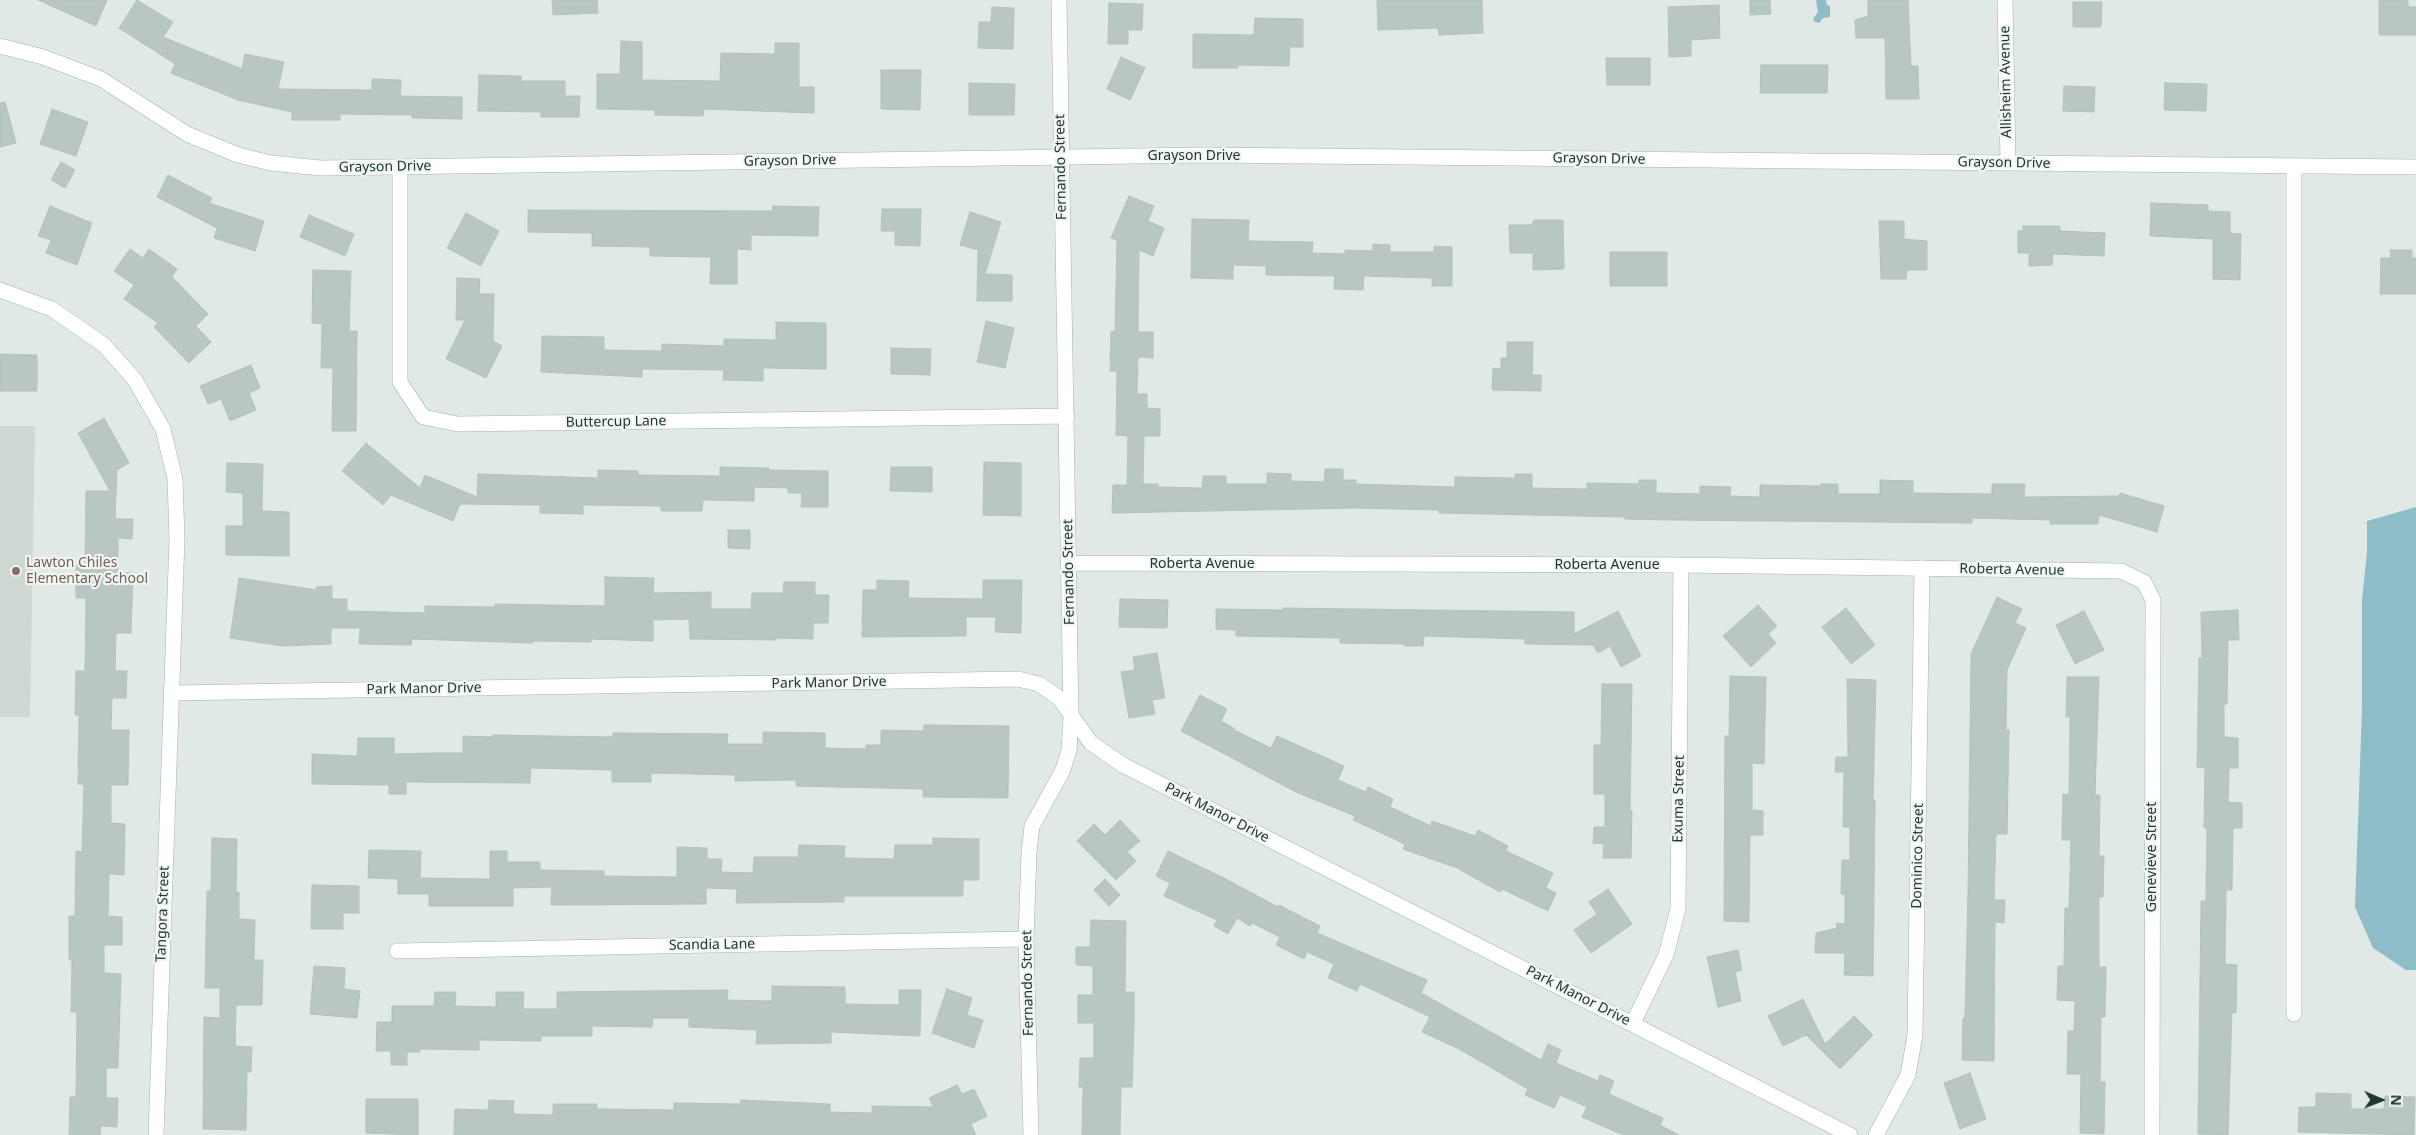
<!DOCTYPE html>
<style>
body{margin:0}
#map{position:relative;width:2416px;height:1135px;overflow:hidden;background:#e0e9e5;font-family:"Noto Sans",sans-serif}
canvas{display:block}
.north{position:absolute;left:2356px;top:1075px;width:50px;height:50px;-webkit-text-stroke:4px #f0f6f3;paint-order:stroke;rotate:91deg;font-size:14px;font-weight:700;line-height:20px;text-align:center;color:#233732}
.north::after{content:'';display:block;margin:auto;width:18px;height:22px;background:#233732;clip-path:polygon(50% 0,100% 100%,50% 72%,0 100%)}
</style>
<div id="map">
<canvas width="2416" height="1135"></canvas>
<div class="north">N</div>
</div>
<script>
const context = document.querySelector('canvas').getContext('2d');
context.lineJoin = 'round';
function fill(path, color) {
  context.fillStyle = color;
  context.fill(path, 'evenodd');
}
function poly(rows) {
  const path = new Path2D();
  for (const r of rows) {
    path.moveTo(r[0], r[1]);
    for (let i = 2; i < r.length; i += 2) path.lineTo(r[i], r[i + 1]);
  }
  return path;
}
function stroke(path, color, width, dash) {
  context.strokeStyle = color;
  context.lineWidth = width;
  context.lineCap = dash ? 'butt' : 'round';
  context.setLineDash(dash || []);
  context.stroke(path);
}
function label(font, color, halo, rows, align = 'center') {
  context.font = font + ' "Noto Sans",sans-serif';
  context.lineWidth = 4.5;
  context.setLineDash([]);
  context.textBaseline = 'middle';
  context.strokeStyle = halo;
  context.fillStyle = color;
  for (const [text, x, y, turn = 0] of rows) {
    context.save();
    context.translate(x, y);
    context.rotate((+turn || 0) * Math.PI / 180);
    context.textAlign = isNaN(turn) ? turn : align;
    if (halo) context.strokeText(text, 0, 0);
    context.fillText(text, 0, 0);
    context.restore();
  }
}
fill(poly([
 [0,426,35,426,30,717,0,717]
]), '#cfd9d4');
fill(poly([
 [1816,0,1826,0,1827,5,1830,6,1830,17,1823,18,1819,23,1815,22,1813,19,1818,12],
 [2416,507,2416,970,2406,970,2373,948,2355,907,2362,708,2362,600,2367,552,2367,521]
]), '#8fbdc7');
const building = poly([
 [38,0,107,0,96,26,38,0],
 [137,0,173,22,163,37,242,69,245,54,284,62,278,89,372,90,372,79,401,80,400,96,462,97,462,119,412,118,412,115,340,114,340,120,292,120,292,112,238,100,171,73,175,64,119,28,137,0],
 [552,0,597,0,598,13,553,15,552,0],
 [1377,0,1482,0,1483,33,1439,35,1438,28,1378,30,1377,0],
 [1750,0,1770,0,1771,14,1750,15,1750,0],
 [1868,0,1908,0,1911,66,1918,66,1919,99,1886,99,1885,38,1856,38,1855,20,1868,16,1868,0],
 [2379,0,2408,0,2408,7,2416,7,2416,35,2379,35,2379,0],
 [2073,2,2102,2,2101,27,2073,27,2073,2],
 [1109,3,1143,4,1142,30,1128,30,1128,44,1108,44,1109,3],
 [1719,5,1720,38,1691,40,1691,56,1669,57,1668,7,1719,5],
 [992,7,1014,8,1013,49,978,48,979,22,991,22,992,7],
 [1255,18,1303,19,1303,47,1290,47,1289,66,1238,65,1238,68,1193,68,1193,34,1254,35,1255,18],
 [621,41,642,42,642,80,720,81,721,53,775,54,775,43,799,43,799,87,814,87,814,113,704,109,703,116,655,115,655,110,597,109,597,74,620,74,621,41],
 [1121,57,1145,68,1130,100,1107,89,1121,57],
 [1606,58,1650,58,1650,85,1607,85,1606,58],
 [1761,65,1828,65,1827,93,1760,93,1761,65],
 [881,70,921,70,920,110,881,109,881,70],
 [479,75,521,76,521,81,565,81,565,96,580,96,579,117,541,117,541,112,478,111,479,75],
 [969,83,1015,84,1014,115,969,115,969,83],
 [2165,83,2207,84,2206,111,2164,110,2165,83],
 [2064,86,2095,87,2094,112,2063,111,2064,86],
 [5,102,16,143,0,147,0,103,5,102],
 [52,109,88,122,76,156,40,144,52,109],
 [61,162,75,170,65,188,51,180,61,162],
 [168,175,212,198,209,203,264,221,255,251,214,238,217,228,157,197,168,175],
 [1129,196,1154,206,1148,221,1164,228,1153,256,1139,250,1138,332,1153,332,1153,358,1138,357,1137,394,1147,394,1147,408,1160,409,1160,436,1144,436,1143,484,1158,484,1158,487,1202,488,1203,476,1226,476,1226,484,1267,484,1267,473,1291,474,1291,481,1324,482,1325,469,1343,469,1343,480,1356,480,1356,484,1455,487,1455,477,1515,478,1515,474,1532,474,1532,488,1587,489,1587,483,1639,484,1639,480,1656,480,1656,493,1700,494,1700,486,1731,487,1730,496,1760,497,1760,485,1820,486,1821,484,1838,484,1838,494,1880,494,1880,480,1913,481,1913,493,1992,494,1992,484,2025,484,2024,497,2119,496,2120,493,2164,506,2157,532,2099,515,2098,524,2050,524,2050,520,1972,518,1972,523,1671,520,1625,519,1625,517,1439,513,1439,510,1355,508,1112,513,1113,485,1127,485,1128,436,1116,435,1117,371,1110,371,1111,331,1115,332,1117,240,1111,238,1129,196],
 [2151,203,2208,205,2208,211,2230,212,2230,233,2241,234,2240,280,2213,279,2213,239,2150,236,2151,203],
 [50,206,92,223,77,265,46,253,51,240,38,236,50,206],
 [773,206,819,207,818,236,751,235,751,250,737,249,737,284,710,284,711,257,650,256,650,247,592,246,592,233,528,232,528,210,772,211,773,206],
 [882,209,921,209,920,246,895,245,895,231,881,231,882,209],
 [970,212,1001,222,985,274,1012,275,1012,301,977,301,978,250,960,245,970,212],
 [466,213,499,231,481,266,447,248,466,213],
 [309,215,354,234,345,256,300,237,309,215],
 [1192,219,1249,220,1248,241,1313,242,1312,253,1345,254,1345,250,1373,251,1373,244,1390,245,1390,252,1434,252,1434,246,1452,247,1452,286,1432,286,1432,278,1364,276,1363,290,1334,289,1335,276,1266,275,1266,266,1233,265,1233,279,1191,278,1192,219],
 [1534,220,1563,220,1564,269,1533,270,1533,253,1510,253,1509,225,1532,225,1534,220],
 [1879,221,1904,221,1904,239,1927,241,1927,270,1907,270,1906,279,1881,279,1879,221],
 [2023,226,2060,226,2060,231,2105,233,2104,256,2053,254,2052,265,2029,266,2029,253,2018,253,2018,231,2023,231,2023,226],
 [130,249,143,258,149,249,177,269,172,277,208,314,196,326,211,342,189,363,154,327,158,323,124,299,134,285,114,271,130,249],
 [2390,250,2412,250,2412,258,2416,258,2416,294,2380,294,2381,258,2391,258,2390,250],
 [1610,252,1667,252,1667,286,1610,286,1610,252],
 [313,270,351,271,349,331,357,331,356,431,332,431,333,368,321,368,322,324,312,323,313,270],
 [457,278,480,279,479,294,494,294,493,341,502,346,486,378,446,359,465,320,456,320,457,278],
 [986,321,1014,328,1005,368,977,362,986,321],
 [776,322,826,323,826,369,763,368,763,381,723,380,724,370,642,369,642,377,541,372,542,336,604,337,604,350,662,351,662,344,724,346,724,339,776,340,776,322],
 [1507,342,1533,342,1532,375,1541,375,1541,391,1492,390,1493,368,1501,369,1501,358,1507,358,1507,342],
 [891,348,931,349,930,375,891,374,891,348],
 [0,354,37,355,37,391,0,391,0,354],
 [251,365,260,388,249,393,256,410,230,421,221,399,208,404,200,386,251,365],
 [104,418,129,463,117,470,115,519,133,519,132,539,118,538,118,573,133,573,131,633,116,633,115,671,127,671,126,698,112,698,111,730,129,730,128,785,111,785,111,823,125,824,124,875,109,874,108,916,122,917,122,945,104,945,104,973,121,974,118,1068,106,1068,106,1098,118,1098,117,1127,101,1126,100,1135,69,1135,70,1097,76,1097,77,1012,71,1012,72,960,69,960,69,916,75,916,76,851,82,852,84,784,78,784,79,715,75,715,76,671,85,671,86,598,76,598,76,565,85,565,86,491,110,491,78,433,104,418],
 [366,443,420,488,425,475,477,497,478,474,598,478,598,470,638,471,638,475,720,476,720,467,769,468,769,470,828,471,828,507,801,507,802,493,788,493,788,488,754,487,754,501,703,500,702,511,661,511,661,506,583,505,583,514,540,513,540,505,460,504,453,521,391,495,383,505,342,471,366,443],
 [984,462,1021,463,1021,516,983,515,984,462],
 [227,463,263,464,262,511,289,512,289,556,226,555,226,526,243,526,243,493,226,492,227,463],
 [891,467,932,467,932,492,890,491,891,467],
 [728,530,750,530,750,549,728,548,728,530],
 [605,577,654,578,653,593,711,592,711,609,751,609,752,593,783,593,784,582,815,582,815,595,829,595,828,623,813,623,813,639,776,638,776,640,690,639,689,619,653,620,653,641,591,639,591,642,533,641,533,643,412,639,411,645,359,644,360,628,331,628,331,644,282,646,230,638,239,578,317,590,316,587,332,586,332,599,347,599,347,611,425,613,425,606,495,607,495,604,605,606,605,577],
 [877,580,909,581,908,598,983,599,983,580,1022,580,1021,633,995,632,996,617,966,617,966,636,862,637,863,590,877,590,877,580],
 [1997,597,2022,609,2015,623,2026,628,2007,670,2006,730,2009,730,2007,834,1996,834,1994,900,2005,900,2004,923,1995,922,1994,1061,1962,1060,1963,1018,1965,1018,1968,891,1971,654,1997,597],
 [1120,599,1168,600,1167,628,1119,627,1120,599],
 [1758,605,1777,626,1768,634,1776,643,1751,667,1723,636,1758,605],
 [1283,608,1574,612,1574,634,1618,611,1641,656,1621,667,1610,646,1598,653,1593,645,1525,644,1525,639,1424,636,1423,646,1405,646,1405,644,1340,643,1340,638,1236,636,1236,630,1216,629,1216,609,1283,610,1283,608],
 [1846,608,1875,645,1851,664,1822,627,1846,608],
 [2238,610,2239,640,2228,640,2227,704,2224,704,2224,737,2238,738,2238,768,2229,768,2228,802,2242,803,2242,828,2233,828,2232,890,2226,890,2225,964,2237,965,2236,1013,2232,1012,2228,1135,2198,1134,2201,901,2206,901,2207,828,2204,828,2205,768,2197,767,2199,658,2202,658,2201,612,2238,610],
 [2084,611,2104,650,2075,664,2056,625,2084,611],
 [1157,653,1165,698,1152,700,1155,714,1129,718,1121,672,1135,670,1133,657,1157,653],
 [1730,676,1766,677,1764,764,1752,763,1752,810,1763,811,1763,835,1750,835,1749,922,1724,921,1725,736,1729,736,1730,676],
 [2067,677,2099,677,2095,795,2100,795,2099,856,2104,856,2103,897,2099,897,2099,967,2106,967,2105,1017,2101,1017,2100,1082,2105,1082,2104,1134,2080,1133,2081,1074,2067,1074,2068,1031,2074,1031,2075,1001,2057,1000,2058,966,2064,966,2065,908,2069,908,2071,840,2062,840,2063,794,2069,795,2070,717,2066,717,2067,677],
 [1847,679,1876,680,1873,800,1875,800,1873,976,1844,975,1845,953,1815,953,1816,933,1837,928,1836,923,1845,924,1845,894,1841,894,1842,860,1850,860,1850,827,1843,827,1844,772,1835,772,1836,757,1848,757,1847,679],
 [1602,684,1632,684,1630,811,1632,811,1631,858,1603,858,1604,844,1593,843,1594,827,1605,827,1605,794,1594,794,1594,745,1601,745,1602,684],
 [1200,695,1227,709,1221,721,1235,729,1234,730,1271,748,1277,736,1344,766,1338,780,1366,792,1368,787,1393,799,1390,807,1431,826,1432,821,1475,836,1478,830,1508,846,1506,851,1553,873,1546,888,1556,893,1548,911,1502,889,1500,892,1457,868,1403,849,1405,844,1353,820,1355,816,1298,793,1181,731,1200,695],
 [924,725,1009,726,1008,798,923,797,923,789,796,786,796,780,735,781,735,775,651,773,651,782,612,782,612,770,531,768,530,783,406,782,406,794,389,794,389,785,312,784,312,754,357,756,358,738,394,738,394,754,433,753,463,753,463,736,492,737,493,735,613,737,613,733,728,734,727,744,763,744,763,732,825,733,825,748,866,749,866,745,881,745,881,730,924,731,924,725],
 [1120,820,1140,841,1127,852,1136,861,1116,880,1077,841,1094,824,1105,835,1120,820],
 [212,838,237,839,236,892,239,892,239,919,255,920,254,960,263,960,262,1005,236,1005,235,1046,252,1047,251,1072,247,1072,246,1130,203,1129,204,1017,220,1018,220,988,205,988,207,891,211,891,212,838],
 [933,838,979,839,979,880,963,880,963,896,844,896,844,902,736,903,737,889,706,888,706,904,551,905,552,887,513,888,513,906,429,906,429,894,398,894,398,879,368,878,369,850,421,851,420,878,490,879,490,851,507,851,507,862,540,862,540,870,604,871,604,876,677,877,677,847,707,848,707,859,722,859,721,872,753,873,754,857,798,857,799,845,845,846,844,858,894,859,895,845,933,845,933,838],
 [1168,851,1224,878,1278,907,1279,905,1320,926,1317,933,1427,980,1421,993,1541,1060,1548,1044,1561,1050,1556,1063,1598,1081,1600,1075,1614,1081,1609,1094,1663,1118,1660,1125,1679,1135,1623,1135,1582,1117,1587,1107,1560,1095,1554,1108,1525,1095,1528,1089,1459,1049,1422,1032,1430,1017,1360,984,1357,991,1328,978,1334,964,1307,952,1304,959,1276,945,1280,937,1252,923,1250,926,1237,918,1228,934,1214,926,1217,920,1164,896,1170,883,1156,876,1168,851],
 [1105,879,1120,895,1109,906,1094,890,1105,879],
 [312,885,359,886,359,913,343,913,343,929,311,929,312,885],
 [1608,889,1632,924,1591,953,1574,930,1597,914,1589,902,1608,889],
 [1091,920,1126,921,1125,992,1134,992,1134,1023,1132,1087,1121,1087,1120,1135,1082,1135,1083,1087,1079,1087,1080,1058,1094,1058,1094,1023,1078,1023,1078,995,1093,995,1093,966,1076,965,1076,947,1090,947,1091,920],
 [1738,950,1742,970,1735,972,1741,1001,1718,1007,1707,957,1738,950],
 [314,966,345,968,344,989,360,991,357,1018,310,1014,314,966],
 [772,986,845,987,845,1004,899,1005,899,990,921,990,920,1036,831,1032,831,1043,756,1044,757,1030,689,1027,689,1018,653,1018,652,1027,592,1026,592,1036,541,1036,541,1041,479,1040,479,1050,420,1049,420,1052,407,1052,407,1065,391,1065,391,1051,376,1051,377,1022,392,1022,392,1006,434,1006,435,992,456,992,455,1006,496,1007,496,992,524,992,523,1009,557,1009,557,992,728,990,727,1000,772,1001,772,986],
 [947,989,972,998,967,1015,983,1020,974,1048,932,1033,947,989],
 [1803,999,1825,1044,1854,1016,1873,1035,1840,1069,1806,1035,1783,1046,1768,1016,1803,999],
 [1970,1073,1986,1119,1960,1129,1944,1083,1970,1073],
 [957,1085,962,1094,974,1089,987,1116,971,1124,976,1135,454,1135,455,1109,488,1110,489,1100,514,1101,513,1114,553,1115,553,1104,597,1104,597,1109,674,1110,674,1103,740,1104,741,1100,830,1104,830,1112,872,1113,872,1106,934,1107,929,1098,957,1085],
 [2316,1093,2351,1094,2351,1109,2384,1109,2385,1096,2415,1097,2414,1135,2298,1132,2299,1107,2316,1107,2316,1093],
 [366,1099,418,1099,418,1135,366,1133,366,1099]
]);
fill(building, '#b9c6c1');
stroke(building, '#b4c2bc', 1);
const minor = poly([
 [2005,0,2008,163],
 [0,46,43,57,101,79,187,134,238,155,271,163,320,168,1204,155,2416,167],
 [2294,166,2294,1014],
 [400,167,400,382,423,417,458,424,1067,416],
 [0,290,52,309,104,345,135,380,163,429,175,479,177,539,156,1135],
 [1068,563,1681,565,2121,571,2144,582,2153,600,2152,1135],
 [171,693,1018,679,1039,684,1059,698,1091,743,1123,765,1850,1135],
 [397,951,1026,939],
 [1633,1023,1666,955,1678,909,1681,565],
 [1031,1135,1026,939,1029,852,1032,826,1062,772,1069,751,1071,717,1059,0],
 [1876,1135,1908,1075,1915,1035,1922,568]
]);
stroke(minor, '#a4b0ac', 16);
stroke(minor, '#fff', 15);
for (const [x, y, r, color] of [
 [16,571,5,"#8d6e63"]
]) {
  const dot = new Path2D();
  dot.arc(x, y, r, 0, 2 * Math.PI);
  context.fillStyle = color;
  context.fill(dot);
  stroke(dot, '#f0f6f3', 2);
}
label('14px', '#233732', '#f0f6f3', [
 ["Allisheim Avenue",2006,82,-91],
 ["Grayson Drive",1194,156],
 ["Grayson Drive",1599,159,1],
 ["Grayson Drive",790,161,-1],
 ["Grayson Drive",2004,163,1],
 ["Grayson Drive",385,167,-1],
 ["Fernando Street",1061,167,-91],
 ["Buttercup Lane",616,422,-1],
 ["Roberta Avenue",1202,564],
 ["Roberta Avenue",1607,565],
 ["Roberta Avenue",2012,570,1],
 ["Fernando Street",1069,572,-91],
 ["Park Manor Drive",829,683,-1],
 ["Park Manor Drive",424,689,-1],
 ["Exuma Street",1679,799,-89],
 ["Park Manor Drive",1217,813,27],
 ["Dominico Street",1918,856,-89],
 ["Genevieve Street",2152,857,-90],
 ["Tangora Street",163,914,-88],
 ["Scandia Lane",712,945,-1],
 ["Fernando Street",1028,983,-91],
 ["Park Manor Drive",1578,996,27]
]);
label('14px', '#785e54', '#f0f6f3', [
 ["Lawton Chiles",26,563],
 ["Elementary School",26,579]
], 'left');
</script>
